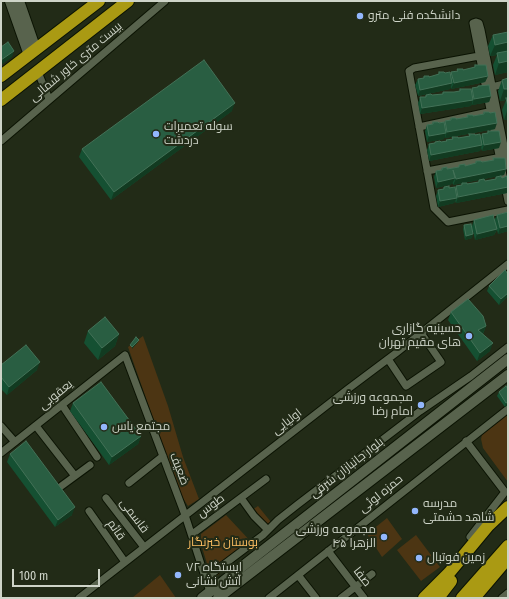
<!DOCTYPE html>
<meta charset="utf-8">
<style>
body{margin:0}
#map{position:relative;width:509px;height:599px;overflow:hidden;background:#222b17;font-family:"Fira Sans Condensed",sans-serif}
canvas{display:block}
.frame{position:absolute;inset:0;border:2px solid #ced4c8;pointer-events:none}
.scale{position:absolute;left:12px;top:569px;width:88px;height:18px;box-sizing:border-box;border:2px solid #ced4c8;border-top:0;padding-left:5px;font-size:12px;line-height:14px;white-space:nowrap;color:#ced4c8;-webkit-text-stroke:3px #222b17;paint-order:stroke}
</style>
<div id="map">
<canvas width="509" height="599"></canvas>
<div class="frame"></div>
<div class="scale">100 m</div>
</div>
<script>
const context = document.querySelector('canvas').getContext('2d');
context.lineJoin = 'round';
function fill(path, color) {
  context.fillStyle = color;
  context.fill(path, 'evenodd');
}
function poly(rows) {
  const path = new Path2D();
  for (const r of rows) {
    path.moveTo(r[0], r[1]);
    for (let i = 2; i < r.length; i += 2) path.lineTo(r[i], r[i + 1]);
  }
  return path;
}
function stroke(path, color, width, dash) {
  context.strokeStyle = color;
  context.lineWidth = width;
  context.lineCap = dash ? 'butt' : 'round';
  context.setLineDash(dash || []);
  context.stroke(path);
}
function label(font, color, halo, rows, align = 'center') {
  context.font = font + ' "Fira Sans Condensed",Cairo,sans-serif';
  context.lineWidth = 4;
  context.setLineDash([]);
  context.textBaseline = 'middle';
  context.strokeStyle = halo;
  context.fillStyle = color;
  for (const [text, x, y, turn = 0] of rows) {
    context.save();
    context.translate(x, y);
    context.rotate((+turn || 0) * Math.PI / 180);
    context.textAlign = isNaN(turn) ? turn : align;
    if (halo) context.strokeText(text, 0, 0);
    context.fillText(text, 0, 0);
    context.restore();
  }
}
fill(poly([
 [143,336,168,406,183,457,199,499,188,506,179,492,128,347],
 [508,410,508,482,483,448,481,439,483,431],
 [258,506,271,522,266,526,252,510],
 [226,515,254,545,212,580,201,544,201,534],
 [387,518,402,539,382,557,367,534],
 [416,535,440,567,421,581,397,550],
 [160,575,176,598,132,598]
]), '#4c3513');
const street = poly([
 [479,56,414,68,409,71,434,208,448,222,508,210],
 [38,72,49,99],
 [492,87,508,83],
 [419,127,493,111],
 [1,141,165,1],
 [508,166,481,30,479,23,476,22,473,23,508,201],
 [427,171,502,157],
 [388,359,406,386,441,362,421,333],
 [62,405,97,457],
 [1,426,15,442],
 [36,426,75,476],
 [466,441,505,492,470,537],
 [1,453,125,355,185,515,210,592],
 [129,483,163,456],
 [60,487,90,465],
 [106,498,144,547],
 [241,498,254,516,268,530],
 [89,511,125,562],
 [195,532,266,479],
 [328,551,364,598],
 [298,575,316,598],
 [206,578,263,535,278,520,297,505,420,411,471,376,508,347],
 [79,598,348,389,396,353,508,264],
 [269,598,508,409],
 [341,598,372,574],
 [502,598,508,593]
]);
const secondary = poly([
 [10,1,29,55],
 [19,1,36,50],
 [202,598,508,359],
 [218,598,508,375]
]);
const highway = poly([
 [1,76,99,1],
 [1,100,128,1],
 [424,598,449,573,488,526,508,507],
 [438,598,451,581],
 [462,598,508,546],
 [474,598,508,558]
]);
stroke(street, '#0b1303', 9);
stroke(secondary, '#0b1303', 12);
stroke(highway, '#0b1303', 14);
stroke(street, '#58634d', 7);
stroke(secondary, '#58634d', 10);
stroke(highway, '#aa9a13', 12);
fill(poly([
 [508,32,508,72,495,75,493,65,497,55,490,56,488,46,493,35],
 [475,65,488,76,485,82,451,89,451,86,450,89,418,96,415,85,418,79,423,79,424,76,429,77,438,75,439,72,451,75,451,72,457,71,457,69,463,70,474,68],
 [508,78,508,119,504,120,502,110,506,100,500,101,498,91,502,80],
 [478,86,491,96,489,102,472,105,472,103,471,106,420,114,418,103,420,97,425,97,426,95,432,95,442,94,443,92,459,92,460,89,471,91,472,88,477,88],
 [232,111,111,200,79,157,82,149],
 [484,112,495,129,445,138,444,136,444,139,427,142,425,131,427,125,432,124,433,122,444,123,445,121,450,120,451,118,456,119,467,117,467,115,473,116,483,114],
 [488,131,499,148,482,151,481,148,480,151,429,161,427,150,429,144,435,144,435,142,441,142,446,141,446,140,452,139,452,137,458,138,469,136,469,134,475,135,481,137,482,134,487,133],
 [493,158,506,169,504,175,453,185,453,183,452,184,436,188,434,177,436,171,441,170,442,168,447,169,459,167,459,165,465,166,475,164,476,161,482,162,493,160],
 [496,177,507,193,456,203,455,201,454,203,438,207,436,196,438,190,443,189,444,187,455,188,456,186,461,185,462,183,467,184,478,182,479,180,485,181,495,179],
 [508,212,508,231,498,234,497,230,494,235,475,240,473,231,472,238,465,240,463,229,464,225,472,226,474,220,494,221,497,215],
 [508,274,508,296,499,305,487,291,489,286],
 [451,312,486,326,483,334,490,351,477,361,448,320],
 [88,331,119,334,115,346,98,360,84,343],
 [1,365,37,370,7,395,1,389],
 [508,389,508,405,505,407,497,396,499,392],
 [73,403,141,436,138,444,109,465,70,411],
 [10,454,72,515,55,527,7,462]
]), '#155032');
fill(poly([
 [508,42,508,53,497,53,497,55,490,56,495,45],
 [14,51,12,57,1,65,1,60],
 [508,61,508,72,495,75,499,63],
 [488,76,485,82,451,89,454,83],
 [452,83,450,89,418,96,420,90],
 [504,89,508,89,508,99,506,98,506,100,500,101],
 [491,96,489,102,472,105,474,99],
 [473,100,471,106,420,114,422,108],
 [235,103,232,111,111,200,114,192],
 [508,108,508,119,504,120],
 [497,123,495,129,445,138,447,132],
 [446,133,444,139,427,142,429,136],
 [501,142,499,148,482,151,484,145],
 [482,145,480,151,429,161,431,155],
 [506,169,504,175,453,185,456,179],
 [455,178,452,184,436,188,438,182],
 [508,187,508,190,507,193,456,203,458,197],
 [457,198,454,203,438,207,440,201],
 [508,226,508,231,498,234,500,228],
 [497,229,494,235,475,240,477,234],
 [473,234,472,238,465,240,466,236],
 [508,293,508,296,499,305,501,299],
 [486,326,483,333,475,338,478,330],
 [119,334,115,346,98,360,102,348],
 [139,340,138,342,132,349,132,347],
 [493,343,490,351,477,361,480,353],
 [40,362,37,370,7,395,9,387],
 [508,402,508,405,505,407,506,403],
 [141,436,138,444,109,465,112,457],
 [75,507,72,515,55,527,58,520]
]), '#123b21');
const building = poly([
 [508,32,508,42,495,45,493,35,508,32],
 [8,42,14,51,1,60,1,47,8,42],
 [508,51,508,61,499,63,497,53,508,51],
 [204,60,235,103,114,192,82,149,204,60],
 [475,65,486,65,488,76,454,83,451,72,458,71,457,69,463,69,463,70,475,67,475,65],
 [439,72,444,72,445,73,450,72,452,83,420,90,418,79,424,78,424,76,429,76,429,77,439,74,439,72],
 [508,78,508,89,504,89,502,80,508,78],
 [489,85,491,96,474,99,472,88,478,87,478,86,489,85],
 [460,89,471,89,473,100,422,108,420,97,426,97,426,95,431,94,432,95,443,94,443,92,454,92,460,91,460,89],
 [506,98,508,98,508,107,506,98],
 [484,112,489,112,490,113,495,112,497,123,447,132,445,121,451,120,451,118,456,118,456,119,468,117,467,115,473,115,473,116,484,114,484,112],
 [433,122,438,122,439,123,444,122,446,133,429,136,427,125,433,124,433,122],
 [488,131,499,131,501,142,484,145,482,134,488,133,488,131],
 [469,134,475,134,475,135,480,134,482,145,431,155,429,144,435,143,435,142,440,141,441,142,447,141,446,140,453,139,452,137,458,137,458,138,470,136,469,134],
 [493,158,505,158,506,169,456,179,453,170,455,178,438,182,436,171,442,170,442,168,447,167,447,169,459,167,459,165,465,164,465,166,476,163,476,161,481,161,482,162,494,160,493,158],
 [501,176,502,178,507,176,508,187,458,197,456,186,462,185,462,183,467,183,467,184,479,182,479,180,484,179,485,181,496,179,496,177,501,176],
 [449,186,449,188,455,187,457,198,440,201,438,190,444,189,444,187,449,186],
 [508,212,508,226,500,228,497,215,508,212],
 [493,215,497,229,477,234,474,220,493,215],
 [471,224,473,234,466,236,464,225,471,224],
 [505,270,508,274,508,293,501,299,489,286,505,270],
 [468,299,483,316,486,326,478,330,493,343,480,353,451,312,468,299],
 [105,317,119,334,102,348,88,331,105,317],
 [136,337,139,340,132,347,130,345,136,337],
 [26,345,40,362,9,387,1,377,1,365,26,345],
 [101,382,141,436,112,457,73,403,101,382],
 [506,386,508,389,508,402,506,403,499,392,506,386],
 [26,441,75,507,58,520,10,454,26,441]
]);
fill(building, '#295e42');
stroke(building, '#437157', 1);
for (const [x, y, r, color] of [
 [360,16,4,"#93b7fd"],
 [156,134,4,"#93b7fd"],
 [469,336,4,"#93b7fd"],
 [421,405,4,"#93b7fd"],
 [104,427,4,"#93b7fd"],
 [415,511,4,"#93b7fd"],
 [384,537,4,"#93b7fd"],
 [419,558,4,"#93b7fd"],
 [178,575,4,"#93b7fd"]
]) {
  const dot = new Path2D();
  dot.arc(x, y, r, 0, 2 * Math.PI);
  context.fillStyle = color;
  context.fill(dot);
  stroke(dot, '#222b17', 1.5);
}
label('12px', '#ced4c8', '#222b17', [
 ["دانشکده فنی مترو",368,16],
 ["سوله تعمیرات",164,127],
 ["دردشت",164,141],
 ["حسینیه گازاری",461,329,"right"],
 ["های مقیم تهران",461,343,"right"],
 ["مجموعه ورزشی",413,398,"right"],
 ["امام رضا",413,412,"right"],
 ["مجتمع یاس",112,427],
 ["مدرسه",423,504],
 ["شاهد حشمتی",423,518],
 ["مجموعه ورزشی",376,530,"right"],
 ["الزهرا ۴۵",376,544,"right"],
 ["زمین فوتبال",427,558],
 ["ایستگاه ۷۲",186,568],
 ["آتش نشانی",186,582]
], 'left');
label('12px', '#ced4c8', '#222b17', [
 ["بیست متری خاور شمالی",76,62,-40],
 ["یعقوبی",56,395,-39],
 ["اولیایی",287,422,-38],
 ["بلوار جانبازان شرقی",347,468,-38],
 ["ضعیف",179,469,69],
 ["حمزه لوئی",381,494,-39],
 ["طوس",211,506,-36],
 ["قاسمی",134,516,53],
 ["قائم",116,530,55],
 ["صفا",362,577,52]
]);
label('12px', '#fcbe62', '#222b17', [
 ["بوستان خبرنگار",223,543]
]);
</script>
